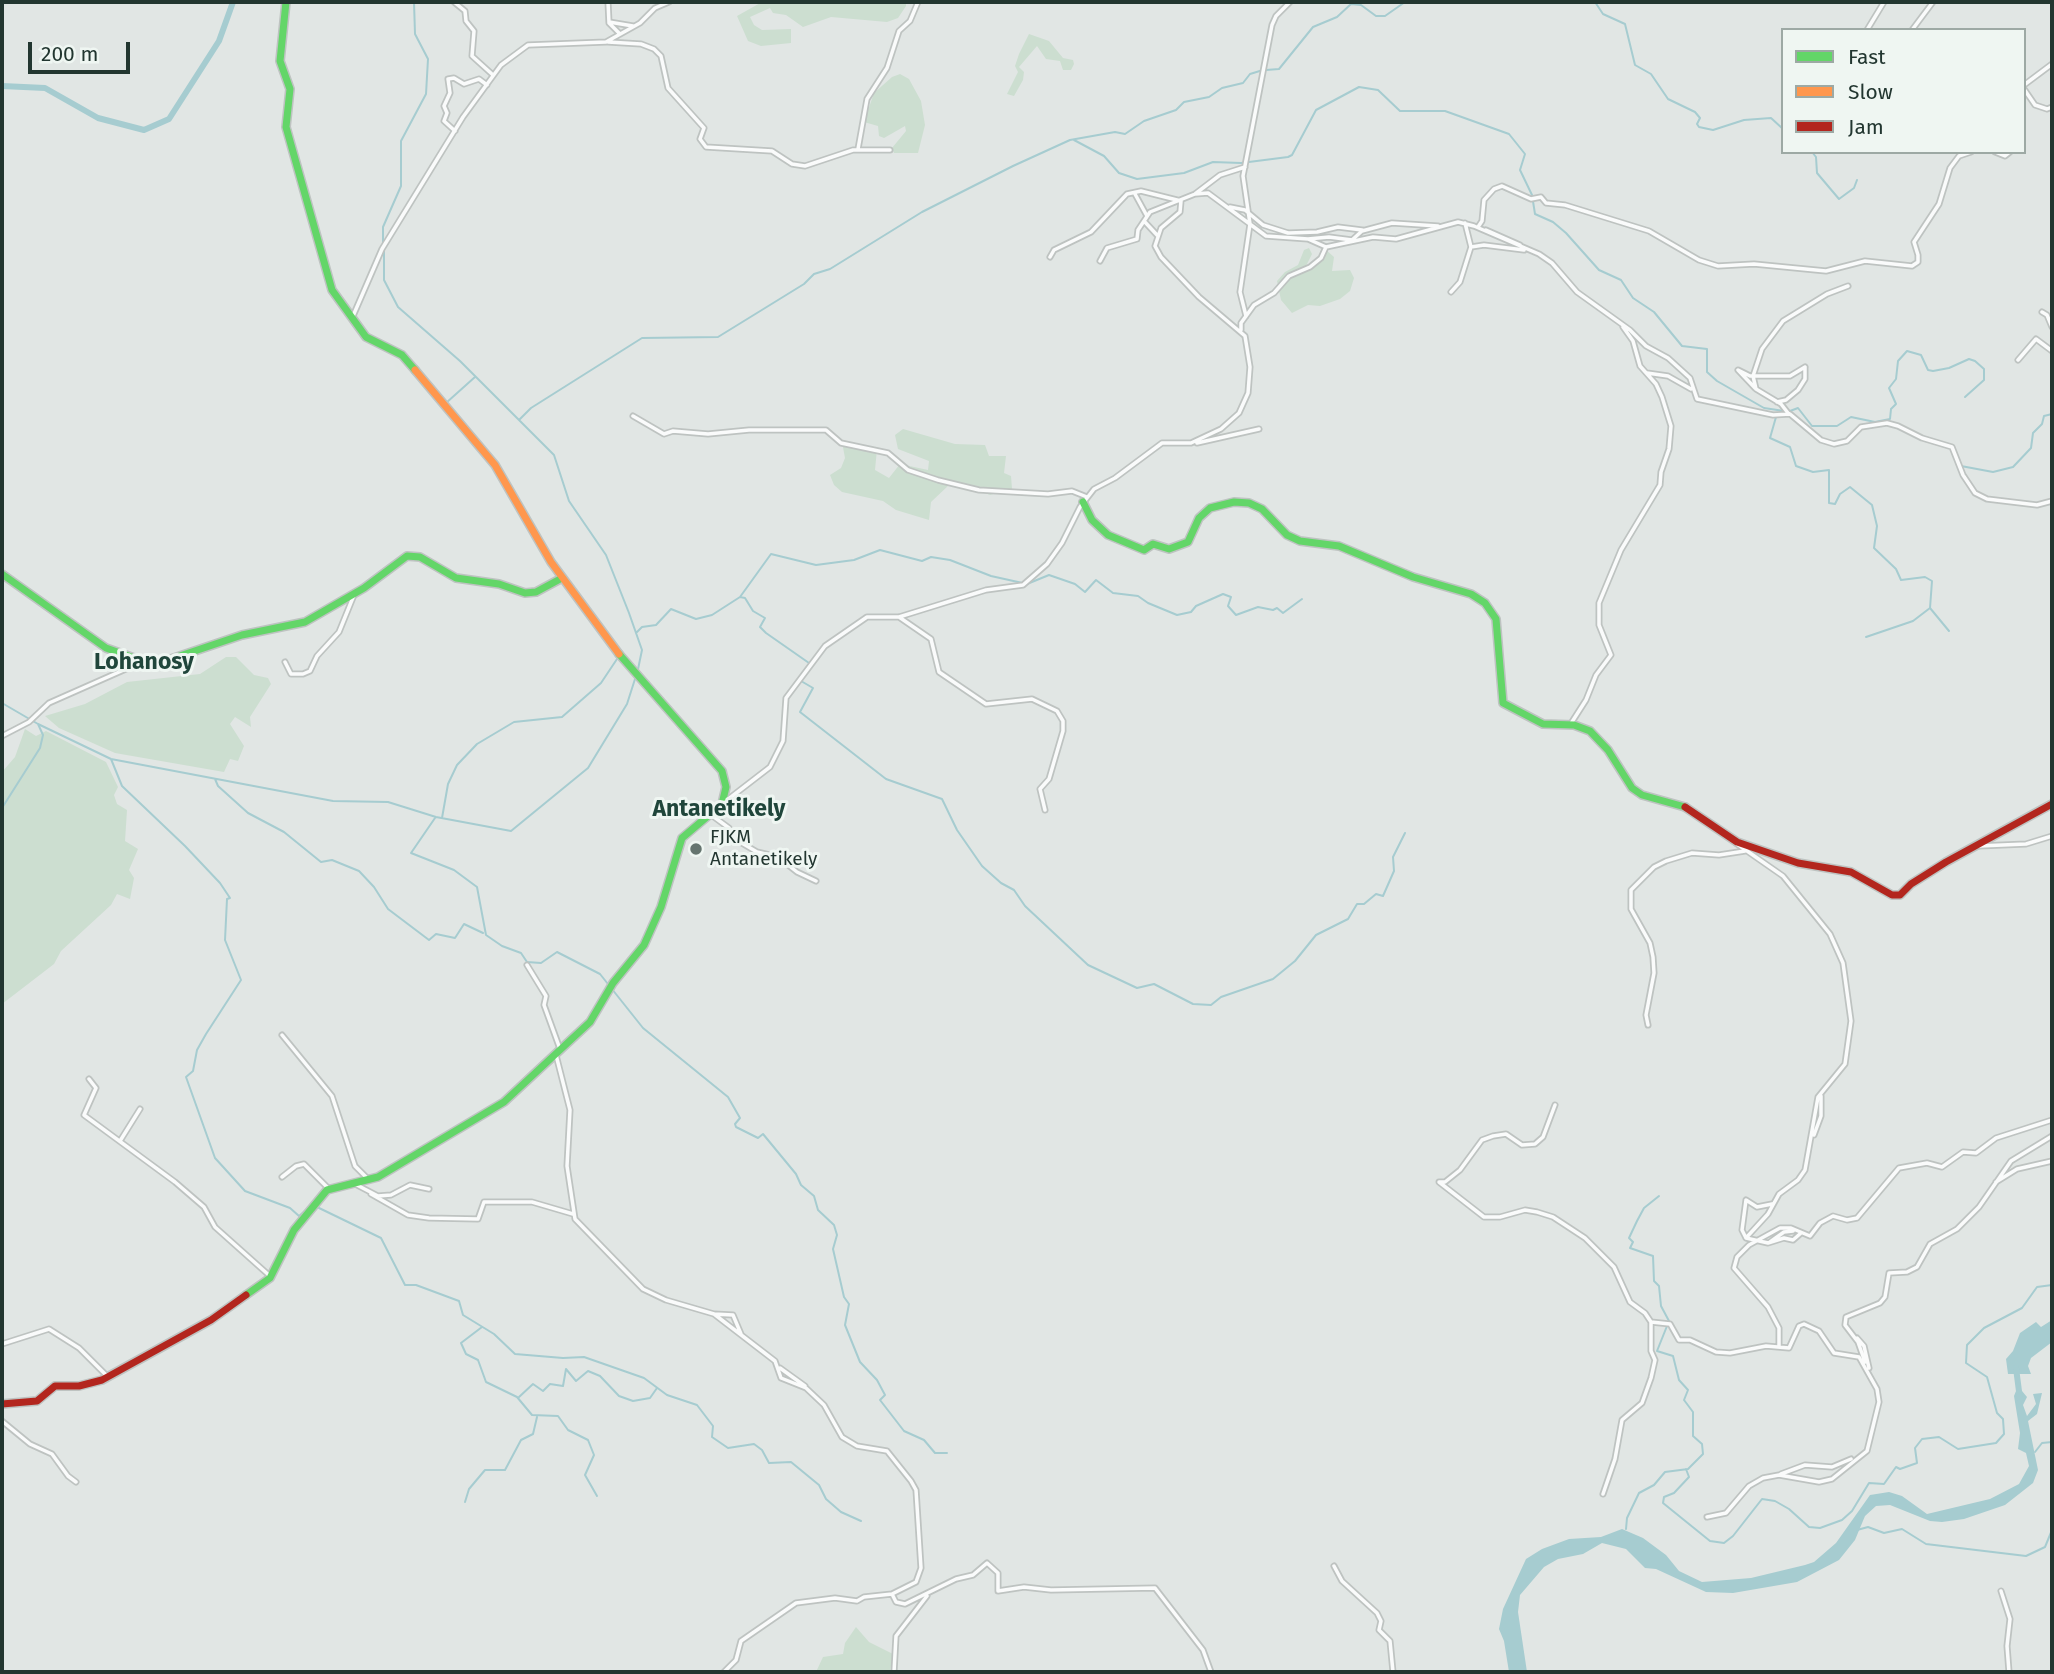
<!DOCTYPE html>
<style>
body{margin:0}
#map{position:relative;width:2054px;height:1674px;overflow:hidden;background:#e1e6e4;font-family:"Fira Sans",sans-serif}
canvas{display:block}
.frame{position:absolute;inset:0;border:4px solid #223630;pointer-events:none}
.legend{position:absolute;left:1781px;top:28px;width:245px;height:126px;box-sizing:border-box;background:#eff6f2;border:2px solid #9da9a4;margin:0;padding:9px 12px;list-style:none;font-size:21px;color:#223630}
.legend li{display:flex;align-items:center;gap:14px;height:35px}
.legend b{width:35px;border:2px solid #9da9a4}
.scale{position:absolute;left:28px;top:42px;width:102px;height:32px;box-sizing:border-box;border:4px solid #223630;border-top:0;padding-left:9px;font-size:21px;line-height:24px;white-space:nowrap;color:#223630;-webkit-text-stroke:5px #eff6f2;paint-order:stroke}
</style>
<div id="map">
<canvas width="2054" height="1674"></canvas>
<div class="frame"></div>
<ul class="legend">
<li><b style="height:9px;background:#63d668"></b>Fast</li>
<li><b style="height:9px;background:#ff974d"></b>Slow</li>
<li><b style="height:9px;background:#b3261e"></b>Jam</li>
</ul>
<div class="scale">200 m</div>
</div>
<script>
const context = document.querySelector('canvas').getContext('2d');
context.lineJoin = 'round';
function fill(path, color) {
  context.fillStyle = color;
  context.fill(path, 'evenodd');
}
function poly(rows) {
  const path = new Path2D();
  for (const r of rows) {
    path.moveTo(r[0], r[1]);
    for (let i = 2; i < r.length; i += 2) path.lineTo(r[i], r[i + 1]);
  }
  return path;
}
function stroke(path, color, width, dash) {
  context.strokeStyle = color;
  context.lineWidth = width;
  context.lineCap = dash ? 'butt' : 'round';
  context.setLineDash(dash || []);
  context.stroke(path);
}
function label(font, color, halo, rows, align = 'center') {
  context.font = font + ' "Fira Sans",sans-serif';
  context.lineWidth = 6;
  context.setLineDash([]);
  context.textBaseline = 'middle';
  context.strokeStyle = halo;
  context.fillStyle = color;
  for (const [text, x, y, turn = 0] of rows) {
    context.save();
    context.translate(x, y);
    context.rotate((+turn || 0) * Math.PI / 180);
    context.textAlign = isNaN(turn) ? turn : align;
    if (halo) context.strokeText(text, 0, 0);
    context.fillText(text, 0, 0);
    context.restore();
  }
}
fill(poly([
 [762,2,906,2,906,6,898,18,887,22,831,17,803,27,786,15,773,13,770,8,750,17,754,25,762,30,791,29,791,43,761,46,748,41,737,16],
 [1029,34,1049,41,1063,58,1073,60,1074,64,1071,70,1063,70,1060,61,1046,59,1037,46,1019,67,1024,72,1023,80,1014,96,1007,94,1018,72,1015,66,1019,54],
 [900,74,909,79,921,101,925,125,918,153,894,153,892,148,906,131,905,126,884,138,879,136,878,126,864,122,874,93,892,77],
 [1309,248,1312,254,1306,266,1318,259,1325,249,1334,257,1332,271,1350,270,1354,278,1350,291,1340,299,1320,306,1308,305,1292,313,1281,300,1277,281,1285,272,1298,265,1304,250],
 [903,429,955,444,985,445,989,456,1006,456,1004,473,1011,476,1012,489,990,495,963,485,949,485,931,502,929,520,896,510,883,501,842,492,834,485,830,475,841,468,845,458,842,442,877,449,875,470,889,478,900,464,928,470,929,461,898,449,895,435],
 [226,657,236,657,254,675,268,678,271,684,250,717,251,727,235,717,230,724,244,746,238,761,230,759,224,772,115,753,59,728,45,716,85,704,127,682,200,674],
 [25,729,36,736,46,731,106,762,118,787,114,795,117,804,127,810,125,841,138,849,129,870,134,878,130,899,117,894,111,905,61,951,54,964,2,1004,2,772,15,757],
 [856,1627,869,1642,893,1654,890,1672,816,1672,823,1657,843,1654,845,1643]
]), '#ccded0');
fill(poly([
 [2052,1320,2052,1342,2031,1358,2028,1366,2031,1374,2008,1374,2006,1359,2013,1351,2020,1333,2036,1322,2041,1327],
 [2016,1391,2022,1391,2027,1397,2023,1405,2027,1416,2036,1404,2033,1394,2042,1393,2037,1414,2028,1421,2038,1470,2033,1483,2005,1505,1964,1519,1942,1522,1930,1521,1890,1505,1876,1506,1865,1516,1855,1540,1839,1560,1797,1582,1733,1593,1706,1592,1656,1569,1645,1568,1626,1549,1602,1543,1583,1554,1558,1559,1544,1567,1520,1595,1518,1612,1527,1672,1509,1672,1504,1641,1499,1629,1503,1609,1526,1559,1542,1549,1569,1539,1601,1537,1622,1529,1643,1538,1666,1555,1679,1571,1702,1582,1751,1578,1805,1565,1814,1562,1836,1543,1870,1495,1889,1492,1902,1496,1927,1514,1990,1499,2019,1484,2029,1466,2026,1453,2018,1449,2020,1433,2014,1396]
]), '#a6ccd0');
stroke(poly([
 [1595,2,1603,14,1625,24,1635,65,1651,74,1668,99,1695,112,1700,118,1697,124,1699,127,1713,130,1744,120,1771,118,1783,129],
 [1266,70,1279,69,1313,27,1337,17,1351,4,1361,5,1376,16,1385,16,1405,2],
 [1074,140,1104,156,1119,173,1137,179,1184,173,1213,162,1241,163,1288,157,1292,155,1316,110,1359,87,1378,90,1400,111,1445,111,1509,134,1525,154,1520,170,1532,195,1535,214,1553,222,1566,233,1599,270,1621,280,1633,298,1654,312,1682,346,1707,349,1707,372,1717,381,1764,408,1784,411],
 [1812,152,1816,157,1817,173,1839,199,1854,188,1857,180],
 [383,244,383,227,401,186,401,141,426,94,428,59,415,34,414,2],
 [384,250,384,280,398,307,460,361,554,455,569,501,606,555,629,613,642,650,637,674],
 [446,403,475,377],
 [1790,411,1798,408,1812,426,1837,426,1851,417,1875,422,1890,419,1891,409,1896,404,1889,388,1896,379,1898,361,1907,351,1921,355,1928,370,1933,371,1949,368,1969,359,1975,361,1984,369,1984,380,1965,397],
 [1776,417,1770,438,1790,447,1796,466,1813,472,1829,470,1829,503,1835,504,1840,494,1850,487,1872,505,1877,526,1874,548,1896,569,1901,580,1925,577,1932,581,1930,608,1949,631],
 [519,420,531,408,642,338,718,337,804,284,814,274,830,269,922,212,1013,166,1070,140,1115,132,1125,134,1144,121,1176,110,1184,102,1209,97,1222,88,1243,83,1250,74,1263,70],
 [1961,466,1993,472,2013,467,2031,448,2033,433,2042,424,2044,416,2052,414],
 [528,517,546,548],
 [740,597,771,554,816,565,854,560,880,550,922,561,931,557,950,560,991,576,1027,584,1049,575,1075,584,1085,592,1096,580,1113,593,1138,596,1148,603,1177,615,1191,612,1196,606,1223,594,1231,597,1228,606,1236,615,1258,607,1273,610,1277,608,1283,613,1302,599],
 [594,615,605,631],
 [637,632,642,627,656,625,671,609,696,619,712,615,740,597,745,598,753,611,765,618,760,627,766,633,809,663],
 [1866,637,1913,621,1930,608],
 [801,681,813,688,800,712,886,779,942,799,957,830,982,866,1001,883,1014,890,1025,906,1088,965,1137,988,1154,984,1193,1004,1211,1005,1221,997,1273,979,1295,961,1316,935,1348,919,1357,904,1364,904,1376,894,1383,896,1394,871,1393,857,1405,833],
 [2,703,38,724,43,735,40,748,2,808],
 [38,724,111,759,333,801,388,802,436,817,511,831,588,768,627,704,635,679],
 [111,759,122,786,185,846,220,883,230,898,227,899,225,940,241,980,206,1034,197,1050,193,1071,186,1077,215,1158,245,1191,290,1208,299,1216,313,1204],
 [215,779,218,786,248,813,284,832,321,862,332,860,359,871,374,887,388,909,429,940,436,934,455,938,464,924,483,933],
 [435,818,411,853,454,870,477,887,486,935,502,946,521,953,527,962,541,963,557,952,600,974,643,1028,728,1097,740,1118,735,1124,736,1127,758,1138,763,1134,796,1174,801,1185,814,1196,818,1210,834,1225,837,1235,833,1249,844,1297,849,1304,845,1325,860,1362,877,1380,885,1395,880,1400,904,1431,924,1440,935,1453,947,1453],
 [442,818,448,784,457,765,477,744,514,722,562,717,601,683,617,659],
 [317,1207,381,1238,405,1285,416,1285,459,1301,463,1315,494,1334,515,1354,563,1358,584,1357,644,1378,667,1395,697,1405,713,1426,712,1437,728,1448,754,1444,762,1450,769,1463,791,1462,819,1485,826,1499,841,1512,861,1521],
 [482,1327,461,1343,466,1354,478,1360,486,1382,517,1397,532,1415,558,1416,568,1430,588,1440,594,1455,585,1475,597,1496],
 [519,1397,533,1384,543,1391,550,1384,563,1386,566,1369,576,1381,588,1371,600,1376,619,1396,633,1401,650,1398,657,1388],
 [2035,1452,2042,1443,2052,1442],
 [1686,1469,1689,1477,1674,1493,1664,1497,1663,1503,1710,1541,1724,1543,1733,1536,1762,1499,1775,1501,1789,1509,1809,1527,1820,1528,1842,1520,1852,1511,1869,1483,1884,1484,1896,1467,1900,1469,1917,1463,1915,1448,1922,1439,1939,1437,1958,1449,1996,1443,2004,1434,2003,1419,1997,1413,1987,1377,1966,1363,1967,1345,1984,1328,2022,1308,2037,1287,2052,1285],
 [465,1502,469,1489,485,1470,505,1470,521,1440,533,1434,537,1417],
 [1626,1529,1627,1518,1639,1493,1654,1485,1665,1472,1688,1469,1703,1454,1702,1444,1693,1436,1693,1412,1684,1400,1688,1390,1679,1380,1673,1356,1657,1351,1669,1321,1661,1306,1659,1286,1654,1281,1653,1256,1630,1248,1633,1242,1629,1238,1637,1221,1644,1208,1659,1196],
 [1857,1530,1868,1527,1884,1533,1902,1529,1926,1544,2026,1556,2045,1547,2052,1530]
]), '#a6ccd0', 2);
stroke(poly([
 [2,86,45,88,98,118,144,130,169,119,219,41,233,2],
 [2016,1368,2020,1399]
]), '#a6ccd0', 6);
const street = poly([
 [454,2,465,11,466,21,474,31,472,56,493,75],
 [608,2,609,23,620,34],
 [609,22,633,26],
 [1867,30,1884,2],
 [1912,30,1933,2],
 [608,42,641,44,654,49,661,56,668,88,704,128,700,139,706,147,772,151,792,164,805,166,853,150,890,150],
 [2024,85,2052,64],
 [2024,89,2035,105,2047,109,2052,107],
 [455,131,444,121,447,113,444,106,450,93,448,79,454,78,464,84,479,79,487,85],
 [858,149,867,99,887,68,899,31,910,21,918,2],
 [1995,152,2005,156,2010,152],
 [1135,194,1147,216],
 [1195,194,1208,193,1266,236,1308,239,1326,247,1373,237,1396,239,1458,222,1474,226,1539,254,1552,263,1577,292,1630,330,1646,346,1668,358,1690,378,1697,399,1773,415,1790,414,1821,440,1834,444,1847,441,1861,427,1887,423,1898,426,1922,438,1952,447,1963,475,1975,493,1987,499,2037,505,2052,501],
 [1230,207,1245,210,1263,225,1288,233],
 [1144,221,1157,235],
 [1478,227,1482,221,1484,200,1494,189,1502,186,1531,199,1541,197,1546,203,1565,205,1649,231,1699,260,1718,266,1754,264,1826,271,1865,261,1912,266,1918,262,1918,255,1914,242,1939,204,1950,168,1959,156,1971,152],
 [1486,230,1520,245],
 [1289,233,1317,232,1338,227,1362,230],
 [1308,239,1329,237,1352,240],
 [1352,240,1362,231,1392,223,1438,226],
 [1471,247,1484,245,1524,250],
 [1050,257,1054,250,1091,232,1127,194,1141,191,1181,201],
 [1100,261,1107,248,1137,239,1138,230,1150,212,1195,194,1220,175,1245,167],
 [1451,292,1460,282,1471,247,1465,223],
 [2042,312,2047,315,2052,327],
 [353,316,382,249,463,117,501,65,528,45,606,42,640,23,655,8,669,2],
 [1246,316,1240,292,1250,224,1243,176,1272,25,1276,16,1290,2],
 [1241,330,1241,323,1254,305,1274,293,1289,276,1310,267,1321,258,1326,247],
 [2018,360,2036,339,2052,351],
 [1647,373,1668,376,1691,389],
 [1755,388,1738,370,1750,376,1790,376,1805,367],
 [1777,402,1786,400,1798,390,1805,379,1805,367],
 [1788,413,1781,404,1756,389,1753,376,1762,349,1783,321,1827,294,1848,286],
 [633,416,664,434,673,431,708,434,749,430,826,430,841,443,888,453,908,470,938,480,979,490,1048,494,1072,491,1087,497],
 [1197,443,1259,429],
 [899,617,931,639,939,672,986,704,1032,699,1057,711,1063,721,1063,731,1049,779,1040,789,1045,810],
 [285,662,291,674,303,674,310,671,317,656,339,632,354,595],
 [1570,725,1586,700,1596,675,1611,655,1599,625,1599,603,1621,550,1660,485,1661,472,1669,449,1671,426,1662,397,1656,384,1640,366,1633,341,1623,327],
 [2,736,29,722,49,703,144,661],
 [722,804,770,767,783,741,786,698,825,646,867,617,899,617,986,590,1023,585,1047,564,1062,543,1080,507,1094,489,1115,478,1162,443,1191,443,1221,429,1239,413,1248,393,1250,367,1245,336,1199,297,1161,257,1155,246,1161,228,1180,212,1181,201],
 [710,814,729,828,735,839,757,852,778,857,797,872,816,881],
 [1737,844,1783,876,1830,934,1843,963,1851,1021,1845,1064,1818,1097,1805,1170,1798,1180,1779,1194,1768,1214,1746,1238],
 [1979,846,2026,844,2052,836],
 [527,965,546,996,544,1005,560,1049],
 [1648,1025,1646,1015,1654,973,1653,957,1650,943,1631,909,1631,890,1654,867,1666,861,1692,853,1719,855,1745,851],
 [282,1035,332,1096,355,1166,367,1178],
 [556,1055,570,1110,567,1166,575,1219,643,1289,666,1300,714,1314,775,1361,781,1378,806,1388,824,1405,842,1437,857,1446,887,1451,911,1481,916,1490,921,1568,916,1582,892,1594,896,1602,905,1604,956,1579,973,1575,987,1563,998,1573,998,1591,1024,1587,1051,1590,1155,1588,1203,1650,1211,1672],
 [89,1079,96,1088,84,1115,175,1182,204,1207,215,1227,271,1277],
 [1555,1105,1543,1137,1535,1144,1522,1145,1506,1134,1493,1136,1482,1140,1460,1170,1445,1182,1439,1182,1484,1217,1500,1217,1525,1210,1537,1212,1553,1217,1585,1238,1614,1267,1630,1302,1645,1313,1651,1322,1651,1351,1655,1360,1651,1378,1642,1403,1622,1420,1615,1459,1603,1494],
 [1814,1135,1821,1116,1821,1096],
 [120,1141,140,1109],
 [282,1177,296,1166,304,1164,329,1189],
 [1996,1182,2017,1169,2052,1161],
 [355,1184,378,1196,391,1195,410,1185,429,1189],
 [371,1194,408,1215,429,1218,478,1219,484,1202,532,1202,573,1214],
 [1772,1204,1757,1207,1746,1200,1742,1230,1746,1238,1768,1243,1784,1238,1793,1240,1801,1233],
 [1770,1242,1784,1232,1793,1231],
 [714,1314,733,1315,741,1334],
 [1651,1322,1670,1324,1679,1340,1690,1340,1716,1352,1730,1353,1766,1346,1789,1348,1799,1326,1804,1324,1819,1331,1834,1353,1859,1357,1877,1389,1879,1402,1867,1451,1832,1479,1819,1482,1779,1475,1763,1478,1749,1486,1726,1513,1707,1517],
 [1857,1338,1864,1346,1869,1368],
 [2,1344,49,1329,79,1348,108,1377],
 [1779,1347,1779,1328,1768,1307,1734,1268,1737,1257,1749,1245,1780,1228,1791,1228,1810,1236,1820,1223,1833,1216,1847,1220,1857,1218,1899,1168,1927,1163,1942,1167,1963,1152,1976,1153,1996,1138,2052,1120],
 [1865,1362,1858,1342,1845,1325,1846,1317,1880,1303,1885,1297,1889,1273,1907,1272,1917,1267,1930,1244,1957,1229,1979,1207,2011,1161,2052,1136],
 [780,1368,805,1386],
 [2,1421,30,1444,52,1454,68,1476,76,1482],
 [1781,1474,1805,1465,1832,1467,1851,1459],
 [1334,1566,1342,1581,1377,1613,1381,1621,1379,1630,1390,1641,1393,1672],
 [2001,1591,2010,1619,2007,1646,2009,1672],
 [724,1672,736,1660,741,1641,796,1603,835,1598,857,1601,864,1597,892,1594],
 [894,1672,896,1636,927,1596]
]);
const fast = poly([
 [286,2,280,61,290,89,286,127,332,290,366,337,402,355,415,370],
 [1083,502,1092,520,1108,535,1144,550,1153,544,1169,549,1188,542,1199,518,1210,508,1234,502,1249,503,1262,509,1287,535,1300,541,1339,546,1413,577,1471,594,1485,603,1496,619,1503,703,1543,724,1574,725,1590,731,1608,750,1632,788,1642,795,1685,807],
 [2,574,106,648,148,663,168,660,242,635,305,622,364,588,407,556,420,557,456,578,499,584,525,593,536,592,562,578],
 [246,1295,270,1278,294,1230,327,1190,378,1177,504,1102,590,1022,613,983,644,945,661,907,682,838,722,804,726,787,722,771,619,654]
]);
const slow = poly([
 [415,370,495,465,551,562,619,654]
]);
const jam = poly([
 [1685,807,1737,842,1798,863,1851,872,1892,895,1900,895,1911,884,1946,862,2052,804],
 [2,1404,37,1401,55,1386,79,1386,102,1380,211,1320,246,1295]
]);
stroke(street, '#bec3c1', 7);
stroke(fast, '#bec3c1', 10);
stroke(slow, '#bec3c1', 10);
stroke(jam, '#bec3c1', 10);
stroke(street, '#fafbfb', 3.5);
stroke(fast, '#63d668', 7);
stroke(slow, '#ff974d', 7);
stroke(jam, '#b3261e', 7);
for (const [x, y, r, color] of [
 [696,849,7,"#65746f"]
]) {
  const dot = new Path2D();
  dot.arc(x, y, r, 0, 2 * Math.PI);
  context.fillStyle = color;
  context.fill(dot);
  stroke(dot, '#eff6f2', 2.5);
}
label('19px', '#223630', '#eff6f2', [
 ["FJKM",710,838],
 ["Antanetikely",710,860]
], 'left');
label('bold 23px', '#20463b', '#eff6f2', [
 ["Lohanosy",144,663],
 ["Antanetikely",719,810]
]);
</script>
